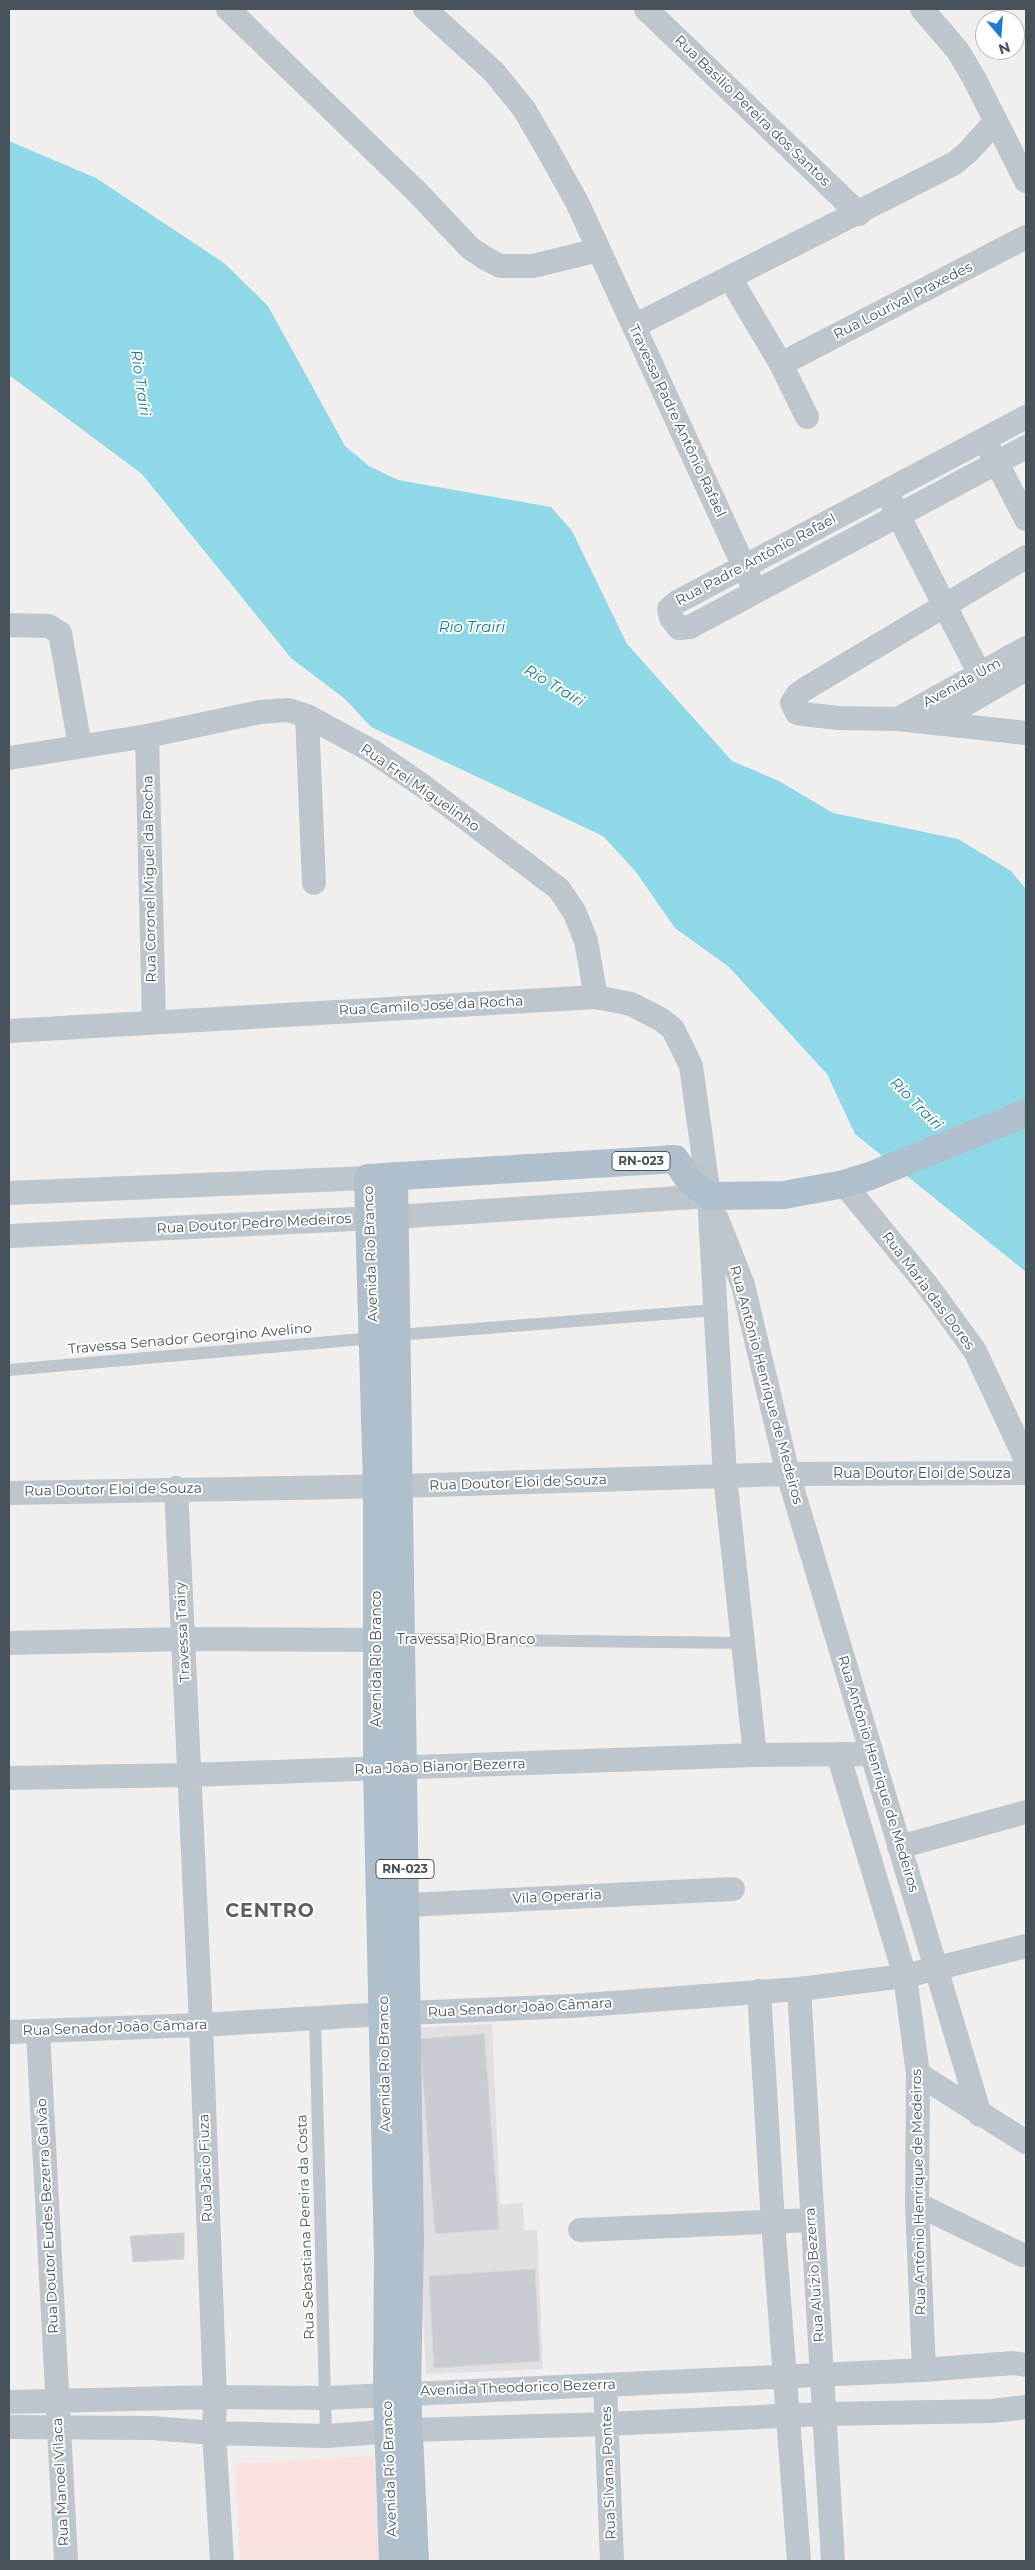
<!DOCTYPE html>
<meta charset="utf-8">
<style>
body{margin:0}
#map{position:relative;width:1035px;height:2570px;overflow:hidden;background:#f1eeee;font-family:Montserrat,sans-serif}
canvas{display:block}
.frame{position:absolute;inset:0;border:10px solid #47525b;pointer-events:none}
.north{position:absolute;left:975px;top:10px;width:50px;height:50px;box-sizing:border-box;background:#fff;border:1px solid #b5babd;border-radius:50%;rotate:162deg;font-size:14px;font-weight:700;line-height:20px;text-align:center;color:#47525b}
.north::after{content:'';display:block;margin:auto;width:18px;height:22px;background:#2278d6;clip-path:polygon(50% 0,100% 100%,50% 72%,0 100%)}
</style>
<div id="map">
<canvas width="1035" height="2570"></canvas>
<div class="frame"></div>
<div class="north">N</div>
</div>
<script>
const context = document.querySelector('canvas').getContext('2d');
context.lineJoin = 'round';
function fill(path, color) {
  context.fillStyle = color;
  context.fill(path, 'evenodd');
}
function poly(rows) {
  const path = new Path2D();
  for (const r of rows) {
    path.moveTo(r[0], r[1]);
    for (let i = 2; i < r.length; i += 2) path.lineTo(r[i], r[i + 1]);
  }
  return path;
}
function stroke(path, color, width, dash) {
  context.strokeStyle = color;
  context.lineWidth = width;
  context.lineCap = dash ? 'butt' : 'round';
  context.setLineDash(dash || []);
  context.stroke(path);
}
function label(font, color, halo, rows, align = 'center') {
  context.font = font + ' Montserrat,sans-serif';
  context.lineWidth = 4;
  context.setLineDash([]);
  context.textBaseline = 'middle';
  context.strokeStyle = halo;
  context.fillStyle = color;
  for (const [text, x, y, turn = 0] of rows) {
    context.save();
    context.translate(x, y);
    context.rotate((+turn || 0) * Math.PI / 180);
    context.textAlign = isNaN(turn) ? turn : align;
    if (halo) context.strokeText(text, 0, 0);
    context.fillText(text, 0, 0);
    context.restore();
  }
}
fill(poly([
 [492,2024,500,2204,523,2203,524,2230,537,2230,543,2369,426,2374,410,2028]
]), '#e2dfe0');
fill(poly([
 [374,2456,379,2561,240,2561,235,2464]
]), '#f9e1df');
fill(poly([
 [9,141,96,178,224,263,268,306,345,446,369,466,398,480,551,507,572,531,627,644,732,761,779,781,833,813,958,839,1011,871,1026,889,1026,1272,855,1134,827,1074,729,967,675,928,636,872,603,836,371,727,345,699,291,658,142,474,9,375]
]), '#8ed8e7');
const building = poly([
 [484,2034,499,2229,435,2234,420,2039,484,2034],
 [184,2233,184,2259,133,2262,130,2236,184,2233],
 [535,2269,540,2361,434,2368,429,2276,535,2269]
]);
fill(building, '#c8cbd1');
stroke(building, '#d2d5d9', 1);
stroke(poly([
 [398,1335,715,1310],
 [9,1370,374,1338],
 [402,1639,743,1643],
 [315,2018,326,2436]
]), '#bdc6cd', 12);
stroke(poly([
 [228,9,416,191,470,248,485,258,500,266,533,266,598,250],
 [425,9,494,72,524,109,545,145,577,202,751,582],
 [646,9,859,214],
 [922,9,958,51,974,78,1026,181],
 [730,278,781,364,807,417],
 [634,326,955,163,969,151,995,122],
 [781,364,1026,237],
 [1026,417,677,602,669,609,671,618,679,628,690,627,1026,447],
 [990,450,1026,519],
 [892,503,988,690],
 [1026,557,805,689,797,695,792,703,797,713,811,715,839,718,898,719,1026,733],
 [9,625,49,626,60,633,80,746],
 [307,716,314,883],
 [898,719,1026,648],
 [933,723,1026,669],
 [147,736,154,1022],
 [9,758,147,736,260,712,288,710,307,716,372,751,423,786,559,889,575,913,586,941,596,997],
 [9,1031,596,997,631,1004,662,1020,673,1029,691,1066,709,1196,725,1476,755,1755],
 [844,1184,927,1285,975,1351,1026,1460],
 [9,1193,368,1178],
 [717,1219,743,1285,788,1474,980,2115],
 [9,1236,394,1217,709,1196],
 [176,1488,201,2025,215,2397,214,2433,222,2561],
 [9,1493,400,1486,788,1474,1026,1473],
 [9,1643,183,1639,394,1640],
 [838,1754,905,1976,918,2074,917,2204,924,2370],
 [9,1778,189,1775,755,1755,872,1754],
 [899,1847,1026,1812],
 [388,1906,733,1889],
 [799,1989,833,2561],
 [759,1991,773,2222,799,2561],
 [38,2031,66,2561],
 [9,2032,201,2025,384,2014,572,2006,799,1989,905,1976,1026,1946],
 [918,2074,1026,2142],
 [917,2204,1022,2255],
 [580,2230,812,2220],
 [605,2385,612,2561],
 [9,2402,215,2397,325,2398,924,2370,1013,2363,1026,2365],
 [9,2427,151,2428,214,2433,326,2436,409,2430,608,2424,824,2414,992,2411,1026,2407]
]), '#bdc6cd', 24);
stroke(poly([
 [394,1176,410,2241,407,2393,415,2561],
 [393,2561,387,2395,388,2257,377,1770,377,1486,368,1178,675,1159,689,1180,709,1196,784,1195,844,1184,870,1176,1026,1113]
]), '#afbfcc', 28);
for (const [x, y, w] of [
 [641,1161,58],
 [405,1869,58]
]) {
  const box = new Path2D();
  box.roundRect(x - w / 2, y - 9.5, w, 19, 4);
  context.fillStyle = '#fff';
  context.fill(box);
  stroke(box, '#47525b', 1);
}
label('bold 12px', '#47525b', null, [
 ["RN-023",641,1161],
 ["RN-023",405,1869]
]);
label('14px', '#47525b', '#fff', [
 ["Rua Basilio Pereira dos Santos",752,111,44],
 ["Rua Lourival Praxedes",903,301,-27],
 ["Travessa Padre Antônio Rafael",677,421,65],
 ["Rua Padre Antônio Rafael",756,560,-28],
 ["Avenida Um",962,683,-29],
 ["Rua Frei Miguelinho",420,788,35],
 ["Rua Coronel Miguel da Rocha",150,879,-91],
 ["Rua Camilo José da Rocha",431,1006,-3],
 ["Rua Doutor Pedro Medeiros",254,1224,-3],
 ["Avenida Rio Branco",371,1254,-92],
 ["Rua Maria das Dores",928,1291,53],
 ["Travessa Senador Georgino Avelino",190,1339,-5],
 ["Rua Antônio Henrique de Medeiros",766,1385,75],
 ["Rua Doutor Eloi de Souza",922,1474],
 ["Rua Doutor Eloi de Souza",518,1483,-2],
 ["Rua Doutor Eloi de Souza",113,1490,-1],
 ["Travessa Trairy",183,1632,-93],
 ["Travessa Rio Branco",466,1640],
 ["Avenida Rio Branco",377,1659,-90],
 ["Rua João Bianor Bezerra",440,1767,-2],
 ["Rua Antônio Henrique de Medeiros",878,1774,73],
 ["Vila Operaria",557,1897,-3],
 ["Rua Senador João Câmara",520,2008,-3],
 ["Rua Senador João Câmara",115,2028,-2],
 ["Avenida Rio Branco",385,2064,-91],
 ["Rua Jacio Fiuza",206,2168,-92],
 ["Rua Antônio Henrique de Medeiros",919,2192,-91],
 ["Rua Doutor Eudes Bezerra Galvão",48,2216,-93],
 ["Rua Sebastiana Pereira da Costa",306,2227,-92],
 ["Rua Aluizio Bezerra",815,2275,-94],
 ["Avenida Theodorico Bezerra",518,2388,-2],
 ["Avenida Rio Branco",390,2469,-92],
 ["Rua Silvana Pontes",609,2473,-92],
 ["Rua Manoel Vilaca",61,2482,-93]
]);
label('italic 15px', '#147d93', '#fff', [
 ["Rio Traíri",140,383,82],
 ["Rio Trairi",472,628],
 ["Rio Traíri",554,686,31],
 ["Rio Traíri",916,1104,45]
]);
context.letterSpacing = '1px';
label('bold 19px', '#5b5f63', '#fff', [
 ["CENTRO",270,1911]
]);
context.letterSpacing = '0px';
</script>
